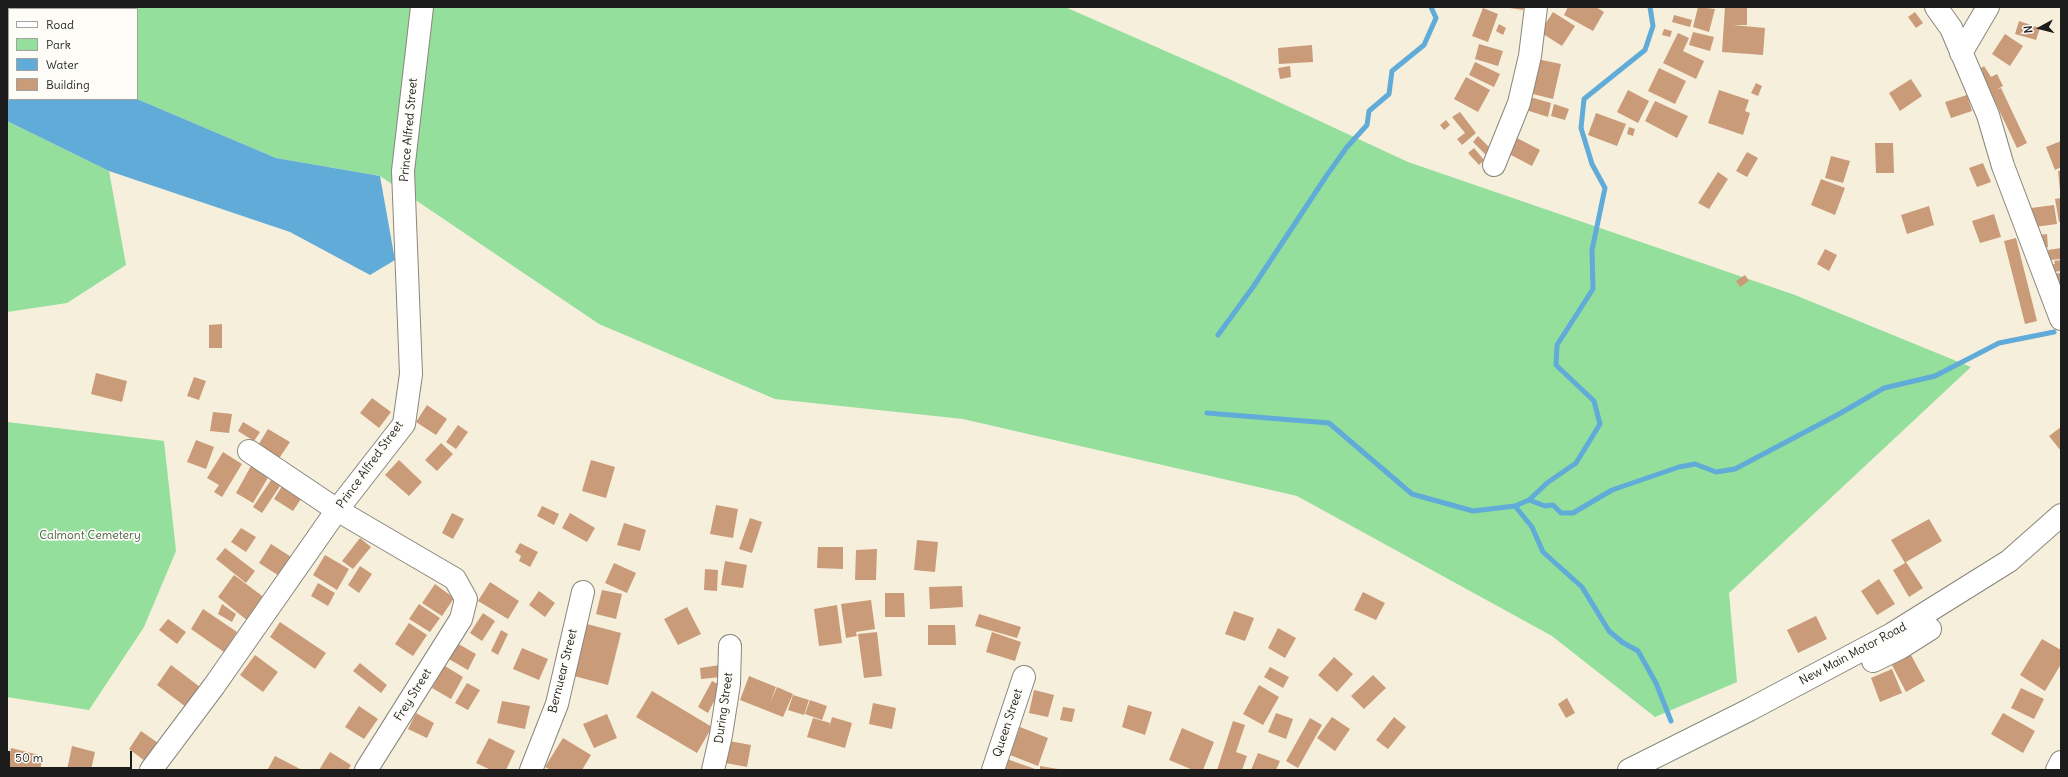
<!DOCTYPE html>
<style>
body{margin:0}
#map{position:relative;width:2068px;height:777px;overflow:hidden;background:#f6efdc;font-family:Delius,sans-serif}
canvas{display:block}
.frame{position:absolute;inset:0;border:8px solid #1c1c1c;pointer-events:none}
.legend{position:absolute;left:8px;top:8px;width:130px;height:92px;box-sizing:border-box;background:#fdfcf7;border:1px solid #a3a29f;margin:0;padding:5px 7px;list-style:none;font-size:12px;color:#1c1c1c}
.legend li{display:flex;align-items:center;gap:8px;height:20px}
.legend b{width:20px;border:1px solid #a3a29f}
.north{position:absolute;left:2020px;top:8px;width:40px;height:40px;-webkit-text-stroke:3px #fdfcf7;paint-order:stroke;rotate:263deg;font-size:11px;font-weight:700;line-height:16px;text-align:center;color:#1c1c1c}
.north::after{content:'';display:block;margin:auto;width:14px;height:18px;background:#1c1c1c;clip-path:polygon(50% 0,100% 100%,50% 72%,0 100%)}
.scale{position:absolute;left:8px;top:751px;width:124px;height:18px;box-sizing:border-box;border:2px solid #1c1c1c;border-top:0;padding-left:5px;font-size:12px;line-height:14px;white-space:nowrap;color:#1c1c1c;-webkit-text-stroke:3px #fdfcf7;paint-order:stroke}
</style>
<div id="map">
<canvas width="2068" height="777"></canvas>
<div class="frame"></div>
<ul class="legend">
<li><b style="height:5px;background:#fff"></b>Road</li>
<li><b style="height:11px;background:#93df9b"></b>Park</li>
<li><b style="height:11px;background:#61abd9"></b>Water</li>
<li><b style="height:11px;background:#ca9b79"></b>Building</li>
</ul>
<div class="north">N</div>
<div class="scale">50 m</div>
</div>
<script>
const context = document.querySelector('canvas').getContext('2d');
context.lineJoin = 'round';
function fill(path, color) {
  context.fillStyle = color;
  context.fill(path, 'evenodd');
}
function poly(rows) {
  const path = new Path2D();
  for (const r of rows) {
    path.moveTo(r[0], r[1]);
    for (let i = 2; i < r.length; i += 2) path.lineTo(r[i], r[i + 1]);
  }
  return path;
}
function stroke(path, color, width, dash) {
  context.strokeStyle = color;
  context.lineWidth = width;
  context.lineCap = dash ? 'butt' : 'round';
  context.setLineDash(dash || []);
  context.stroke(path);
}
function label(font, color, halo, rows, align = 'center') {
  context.font = font + ' Delius,sans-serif';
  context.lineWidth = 3.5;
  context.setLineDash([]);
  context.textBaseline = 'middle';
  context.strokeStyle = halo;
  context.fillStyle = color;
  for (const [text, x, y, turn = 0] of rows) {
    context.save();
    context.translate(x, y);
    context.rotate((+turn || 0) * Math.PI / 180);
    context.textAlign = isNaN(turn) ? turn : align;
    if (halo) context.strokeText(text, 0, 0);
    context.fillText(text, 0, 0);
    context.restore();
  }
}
fill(poly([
 [7,7,1065,7,1227,78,1408,162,1795,295,1971,367,1729,593,1737,682,1655,717,1552,636,1297,496,963,419,775,399,599,324,380,176,276,158,137,99,137,9,9,9,9,39,7,38],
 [7,121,109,171,126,265,67,303,7,312],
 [7,422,164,441,176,551,144,627,89,710,7,697]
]), '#93df9b');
fill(poly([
 [7,38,9,39,9,99,137,99,276,158,380,176,395,260,370,275,290,232,109,171,7,121]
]), '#61abd9');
stroke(poly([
 [1218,335,1253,287,1327,175,1347,147,1367,125,1369,111,1389,94,1392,71,1424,45,1436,18,1431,7],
 [1207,413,1329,423,1412,494,1473,511,1515,506,1532,527,1543,552,1582,587,1609,631,1622,642,1638,651,1656,683,1671,721],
 [1529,500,1547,483,1576,463,1600,424,1594,401,1556,365,1557,345,1593,289,1592,250,1605,188,1592,164,1581,128,1584,99,1645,50,1653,26,1650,7],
 [1515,506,1529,500,1545,506,1553,505,1561,513,1573,513,1612,490,1679,467,1695,464,1716,472,1735,469,1839,414,1884,388,1935,376,1999,343,2054,332]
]), '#61abd9', 5);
fill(poly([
 [1503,7,1524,7,1523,10],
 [1568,7,1596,7,1604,12,1593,31,1564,15],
 [1698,7,1715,9,1709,32,1693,27],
 [1725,7,1747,7,1747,25,1733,25,1765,28,1763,55,1722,52],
 [1483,8,1498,14,1488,42,1472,36],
 [1553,12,1575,26,1562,46,1540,32],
 [1915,12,1923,23,1916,28,1908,17],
 [1674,15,1692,20,1690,27,1672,22],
 [2019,21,2040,28,2036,40,2015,34],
 [1499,24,1506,28,1503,35,1496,31],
 [1664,29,1672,31,1670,37,1662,35],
 [1693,32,1714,37,1710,51,1689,45],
 [1678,33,1689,38,1683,51,1704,61,1696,79,1663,63],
 [2005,34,2023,46,2010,66,1992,54],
 [1479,44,1503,51,1498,66,1475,59],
 [1312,45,1313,62,1279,64,1278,48],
 [1537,59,1561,64,1553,99,1529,93],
 [1475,62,1500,74,1494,87,1469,75],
 [1290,66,1291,77,1280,79,1278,68],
 [1984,66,1991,77,1997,74,2003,86,1996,90,2001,88,2027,143,2017,148,1991,93,1977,71],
 [1659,68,1686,81,1675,104,1648,91],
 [1466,77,1490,90,1478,112,1454,99],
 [1911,79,1922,96,1900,111,1889,93],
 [1756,83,1762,86,1758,96,1751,93],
 [1628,90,1649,101,1638,123,1617,112],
 [1719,90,1749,100,1745,111,1750,113,1743,135,1708,123],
 [1967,95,1972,111,1951,118,1945,102],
 [1530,97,1551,103,1548,117,1526,110],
 [1655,101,1688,116,1677,138,1645,121],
 [1554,104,1569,109,1565,120,1551,116],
 [1460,112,1476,133,1462,145,1457,139,1465,133,1452,117],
 [1596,113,1626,124,1617,146,1588,135],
 [1446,120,1450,125,1444,130,1440,125],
 [1629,127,1635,129,1633,136,1627,134],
 [1478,136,1493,151,1488,157,1473,142],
 [1517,138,1540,150,1532,166,1509,154],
 [2061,141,2061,167,2055,170,2046,147],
 [1875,143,1893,143,1894,173,1876,173],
 [1474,148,1484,160,1479,165,1468,153],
 [1747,152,1758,158,1747,177,1736,171],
 [1831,156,1850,161,1843,183,1825,178],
 [1983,163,1991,182,1977,187,1969,168],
 [2058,171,2061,171,2061,190,2060,190],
 [1718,172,1728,179,1709,209,1698,203],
 [1821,179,1845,188,1835,215,1811,205],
 [2061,198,2061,222,2059,222,2055,199],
 [2054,205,2057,224,2034,227,2031,208],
 [1929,206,1934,225,1907,234,1901,215],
 [1994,214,2001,237,1980,243,1972,221],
 [2047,234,2048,247,2039,249,2038,235],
 [2016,238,2037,321,2025,324,2004,241],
 [2061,248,2061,259,2050,260,2048,250],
 [1825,249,1837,255,1829,271,1817,264],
 [2061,260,2061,271,2045,273,2044,266,2055,264,2054,261],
 [2061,273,2061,284,2054,285,2053,274],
 [1745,275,1749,281,1740,287,1736,281],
 [222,324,222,348,209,348,209,325],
 [96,373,127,381,122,402,91,394],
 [194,377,206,381,199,400,187,396],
 [372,398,391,412,379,428,360,413],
 [427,405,447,419,436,435,416,422],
 [213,412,232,414,229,433,210,431],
 [243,422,260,432,254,441,238,431],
 [458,425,468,432,456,449,446,442],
 [2061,427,2061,451,2049,436],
 [268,429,290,442,278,460,257,447],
 [196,440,214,447,206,469,187,462],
 [441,443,453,454,437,471,425,460],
 [223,452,242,464,222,497,214,492,219,485,207,478],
 [399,460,422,482,409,496,385,475],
 [591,460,615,467,606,498,582,491],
 [251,466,269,476,253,503,236,493],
 [273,477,282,483,262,513,253,507],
 [284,483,303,496,293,511,274,499],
 [716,505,738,509,733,538,710,534],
 [542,506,559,514,554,525,537,516],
 [452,513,464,519,453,539,442,533],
 [570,513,595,528,587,542,562,528],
 [750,518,762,522,752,553,739,549],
 [1929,519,1942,541,1906,562,1923,588,1909,597,1893,570,1905,563,1891,540],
 [624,523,646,530,640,551,617,545],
 [241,528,256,537,246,552,231,542],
 [360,538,371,547,353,569,342,561],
 [917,540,938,542,935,572,914,570],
 [520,543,538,552,530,567,519,561,521,556,515,552],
 [271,544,296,560,284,579,259,563],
 [818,547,843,547,843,569,817,568],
 [225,548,255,571,246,583,216,559],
 [877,549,876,580,855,580,856,550],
 [325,555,349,569,337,590,313,575],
 [725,561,747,565,743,588,721,585],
 [614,563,636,573,627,593,605,583],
 [360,566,372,574,359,593,348,585],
 [705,569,718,570,717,591,704,590],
 [234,575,265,598,248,621,218,597],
 [1879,579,1895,604,1877,615,1861,591],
 [490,582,519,601,508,619,478,601],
 [318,583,335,593,328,606,311,596],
 [435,584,454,598,442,616,422,603],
 [962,586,963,607,930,609,929,587],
 [602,590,622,594,616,619,596,614],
 [539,591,555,603,545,617,529,605],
 [1363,592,1385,603,1376,620,1354,610],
 [885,593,904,593,905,617,885,617],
 [871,600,875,629,856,632,857,636,846,638,841,604],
 [222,604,236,614,232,622,218,614],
 [419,604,440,618,430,632,409,619],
 [837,605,842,643,819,646,814,609],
 [687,607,701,634,678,645,664,619],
 [203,609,237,632,224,652,191,629],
 [1234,611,1254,618,1245,641,1225,634],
 [483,613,495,621,482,641,470,633],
 [979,614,1021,627,1017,638,975,626],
 [1816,616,1827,639,1798,653,1787,630],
 [168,619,186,632,177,644,159,630],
 [280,622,326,653,315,669,270,637],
 [409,623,427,635,413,656,395,644],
 [587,624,621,633,608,685,574,676],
 [928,625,955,625,956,645,928,645],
 [1278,628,1296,638,1285,658,1268,648],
 [501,630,508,634,498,655,491,651],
 [877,632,882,676,864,678,858,634],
 [992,632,1021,642,1015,661,986,652],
 [2042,639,2061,650,2061,664,2045,691,2020,675],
 [455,642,476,654,468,670,447,658],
 [522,648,548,659,539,680,513,669],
 [255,655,278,672,263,692,240,675],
 [1911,655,1925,681,1906,692,1892,665],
 [1334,657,1353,674,1337,692,1318,675],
 [360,663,387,685,381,693,353,671],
 [171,665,200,687,186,707,157,685],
 [720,665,721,677,701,679,700,668],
 [445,666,463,677,451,699,432,688],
 [1270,667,1289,677,1283,688,1264,677],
 [1892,669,1902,693,1880,702,1871,678],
 [1373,675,1386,688,1364,709,1351,696],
 [749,676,776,687,770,703,777,687,793,694,783,717,740,700],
 [712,681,722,686,708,713,698,707],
 [467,683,480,690,468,710,455,703],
 [1259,685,1279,697,1263,725,1243,714],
 [2021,688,2044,699,2034,719,2011,708],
 [1034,690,1054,695,1048,717,1029,713],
 [652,691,712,727,697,753,636,717],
 [793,695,809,700,804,715,788,710],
 [1567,698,1575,713,1566,718,1558,704],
 [810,700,827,706,822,720,805,714],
 [502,701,530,706,525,729,497,723],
 [873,703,896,708,892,729,869,724],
 [1128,705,1152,712,1145,735,1122,727],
 [359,706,378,719,364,739,345,727],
 [1063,707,1075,709,1072,722,1060,720],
 [416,713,434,723,427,738,408,729],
 [1276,713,1293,719,1286,739,1268,732],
 [2003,713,2035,731,2023,753,1991,734],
 [607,714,617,738,594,748,583,724],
 [832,717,852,723,845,748,807,737,813,718,830,723,829,728],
 [1332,717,1350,729,1335,751,1317,738],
 [1394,717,1406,727,1388,749,1376,740],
 [1310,718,1322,725,1298,768,1286,761],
 [1233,721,1245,725,1236,752,1247,756,1242,770,1217,770],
 [1020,727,1048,738,1038,766,1010,755],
 [1182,728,1214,742,1203,770,1193,770,1169,760],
 [141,731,158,743,145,761,129,749],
 [489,738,515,751,506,770,491,770,476,763],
 [563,738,591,755,582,770,551,770,545,767],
 [724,740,751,745,747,767,720,762],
 [72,746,95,752,91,770,67,770],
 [11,748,43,756,40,770,7,770],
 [330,752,351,765,348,770,319,770],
 [1258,753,1280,761,1276,770,1251,770],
 [275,756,302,770,270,770,268,769],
 [1007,759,1035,769,1035,770,1004,770],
 [1040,766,1058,769,1058,770,1040,770]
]), '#ca9b79');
const minor = poly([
 [1936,7,1951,28,1988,115,2003,166,2061,319],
 [1961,53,1988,7],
 [1494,165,1519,103,1530,56,1536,7],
 [249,451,337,510,455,579,466,599,461,619,366,770],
 [151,770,214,686,337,510,404,424,411,374,403,171,422,7],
 [531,770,557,704,583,592],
 [713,770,721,735,729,684,730,646],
 [993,770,1024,677],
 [2057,770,2061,762]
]);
const highway = poly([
 [1873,661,1900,648,1930,629],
 [1629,770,1749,710,1892,634,2009,561,2061,515]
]);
stroke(minor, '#89867c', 24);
stroke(highway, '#89867c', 24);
stroke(minor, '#fff', 22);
stroke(highway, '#fff', 22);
label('12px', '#1c1c1c', '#fdfcf7', [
 ["Prince Alfred Street",409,130,-85],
 ["Prince Alfred Street",370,465,-54],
 ["New Main Motor Road",1853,654,-28],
 ["Bernuear Street",563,671,-76],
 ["Frey Street",413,695,-58],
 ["During Street",724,708,-82],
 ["Queen Street",1008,723,-72]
]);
label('12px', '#466048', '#fdfcf7', [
 ["Calmont Cemetery",90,536]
]);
</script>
